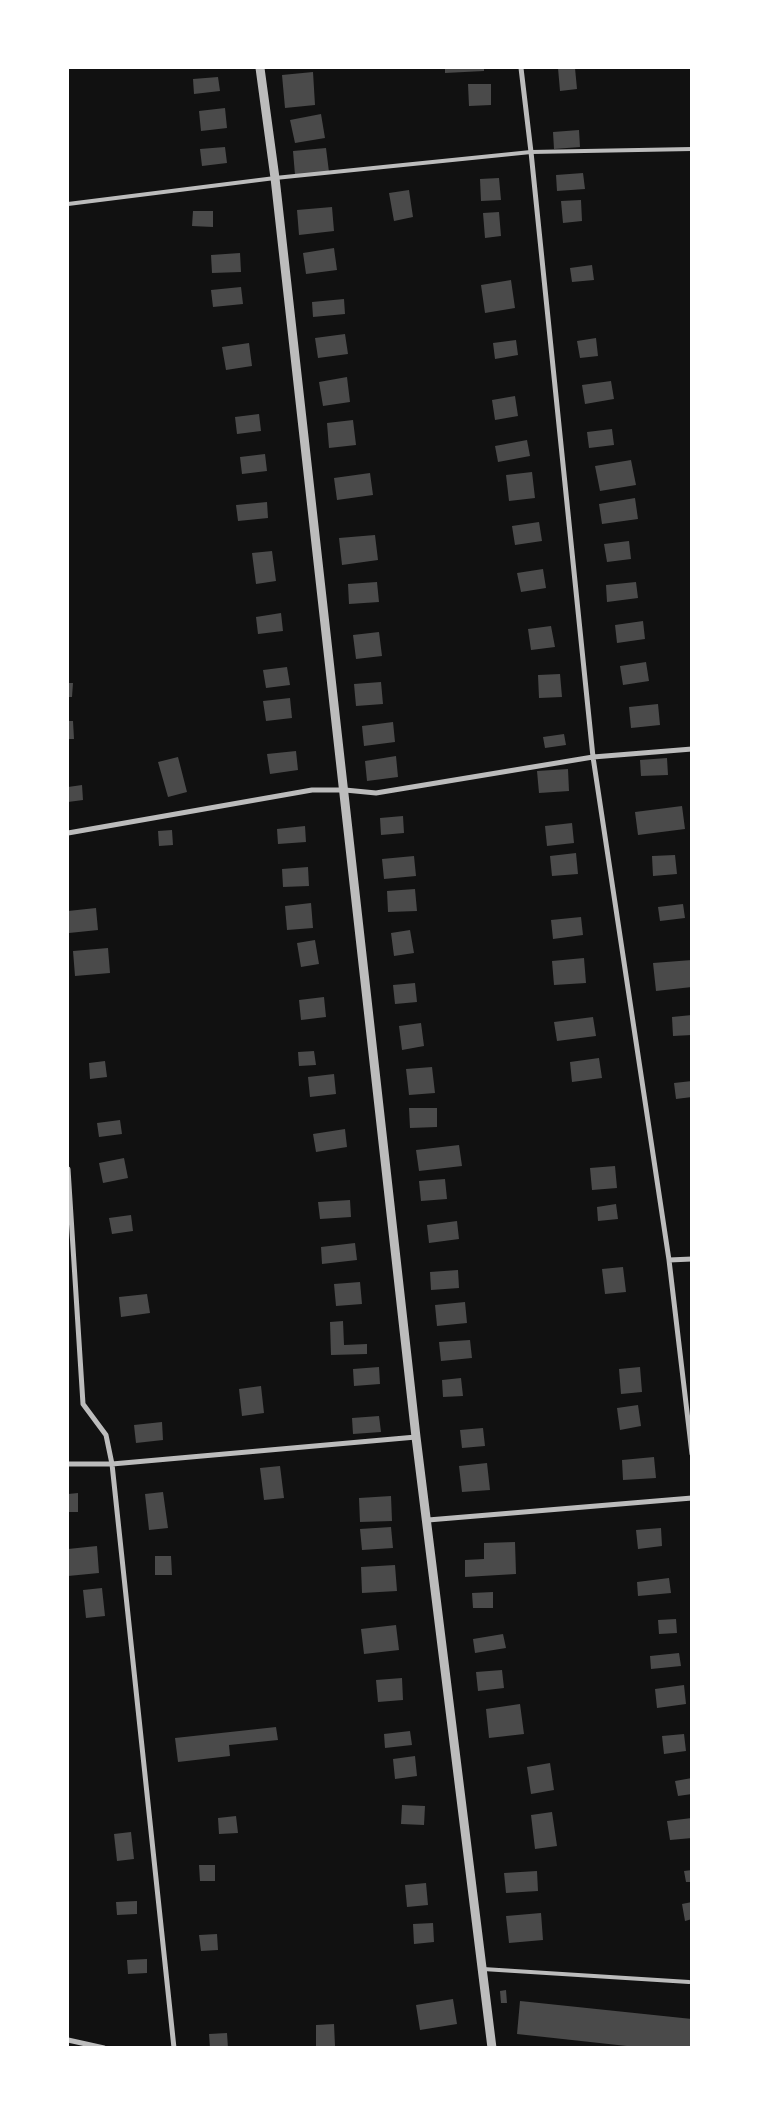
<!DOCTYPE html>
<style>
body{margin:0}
#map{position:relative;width:759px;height:2115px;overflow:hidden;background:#111;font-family:Ubuntu,sans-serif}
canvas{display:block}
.frame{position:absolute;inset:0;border:69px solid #fff;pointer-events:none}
</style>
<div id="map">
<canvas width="759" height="2115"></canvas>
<div class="frame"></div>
</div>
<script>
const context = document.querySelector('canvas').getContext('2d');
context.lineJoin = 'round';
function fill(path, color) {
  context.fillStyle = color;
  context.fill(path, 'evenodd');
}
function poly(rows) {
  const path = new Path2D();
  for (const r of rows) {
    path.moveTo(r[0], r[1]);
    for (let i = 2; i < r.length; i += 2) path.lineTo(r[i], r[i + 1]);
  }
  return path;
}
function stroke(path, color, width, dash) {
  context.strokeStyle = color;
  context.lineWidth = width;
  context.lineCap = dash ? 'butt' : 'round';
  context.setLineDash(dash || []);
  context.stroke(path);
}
fill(poly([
 [445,68,484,68,484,71,445,73],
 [558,68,575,68,577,89,560,91],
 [313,72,315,105,285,108,282,75],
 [218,77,220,91,194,94,193,79],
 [468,84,491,84,491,105,469,106],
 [225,108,227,128,201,131,199,111],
 [321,114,325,138,295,143,290,120],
 [579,130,580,147,554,149,553,132],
 [225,147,227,163,202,166,200,149],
 [326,148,329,172,295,175,293,151],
 [583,173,585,189,557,191,556,175],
 [499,178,501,200,481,201,480,179],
 [409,190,413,217,394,221,389,193],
 [581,200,582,221,563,223,561,201],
 [332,207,334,231,299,235,297,210],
 [193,211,213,211,213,227,192,226],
 [499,212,501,236,485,238,483,213],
 [334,248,337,270,306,274,303,253],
 [240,253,241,272,212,273,211,255],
 [592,265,594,280,572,282,570,268],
 [511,280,515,308,485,313,481,285],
 [241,287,243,304,213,307,211,290],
 [344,299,345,314,313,317,312,302],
 [345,334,348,354,318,358,315,338],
 [596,338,598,356,580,358,577,341],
 [516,340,518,355,495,359,493,343],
 [249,343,252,366,226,370,222,347],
 [347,377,350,402,323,406,319,382],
 [611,381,614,399,585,404,582,385],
 [515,396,518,416,495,420,492,400],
 [259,414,261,431,237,434,235,417],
 [353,420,356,445,329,448,327,423],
 [612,429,614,445,589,448,587,432],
 [527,440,530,456,498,462,495,446],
 [265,454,267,471,242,474,240,457],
 [631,460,636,485,600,491,595,466],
 [532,472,535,498,509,501,506,475],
 [370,473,373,495,337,500,334,478],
 [635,498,638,519,602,524,599,504],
 [267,502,268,518,238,521,236,505],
 [539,522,542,541,515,545,512,526],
 [375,535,378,560,342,565,339,538],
 [629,541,631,559,607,562,604,544],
 [272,551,276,581,256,584,252,553],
 [543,569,546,588,521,592,517,573],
 [377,582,379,602,349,604,348,584],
 [636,582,638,598,607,602,606,585],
 [281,613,283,631,258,634,256,617],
 [643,621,645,639,617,643,615,625],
 [551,626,555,647,531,650,528,629],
 [379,632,382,656,356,659,353,635],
 [646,662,649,681,623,685,620,666],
 [287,667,290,685,266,688,263,670],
 [560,674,562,697,539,698,538,675],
 [381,682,383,704,356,706,354,684],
 [68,683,73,683,72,697,68,697],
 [290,698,292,718,266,721,263,701],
 [658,704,660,725,631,728,629,707],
 [68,721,73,721,74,739,68,739],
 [393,722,395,742,364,746,362,726],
 [564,734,566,745,545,748,543,737],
 [296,751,298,770,270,774,267,754],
 [396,756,398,777,367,781,365,761],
 [178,757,187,792,168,797,158,762],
 [667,758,668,775,641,776,640,760],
 [568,769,569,791,539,793,537,771],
 [82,785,83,800,68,802,68,787],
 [682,806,685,829,638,835,635,812],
 [403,816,404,833,381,835,380,818],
 [572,823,574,843,547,846,545,826],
 [305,826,306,842,278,844,277,829],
 [172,830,173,845,159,846,158,831],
 [576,853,578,874,552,876,550,856],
 [675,855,677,874,653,876,652,856],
 [414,856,416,876,384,879,382,859],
 [308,867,309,886,283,887,282,869],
 [415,889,417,911,388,912,387,891],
 [311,903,313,928,287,930,285,906],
 [683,904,685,918,660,921,658,907],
 [96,908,98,930,69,933,68,911],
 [581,917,583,935,553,939,551,920],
 [410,930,414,953,394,956,391,933],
 [315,940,319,964,301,967,297,943],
 [108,948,110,973,75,976,73,951],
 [584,958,586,983,554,985,552,961],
 [692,960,692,987,656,991,653,963],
 [415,983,417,1002,395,1004,393,985],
 [324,997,326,1017,301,1020,299,1000],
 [692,1015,692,1035,673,1036,672,1017],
 [593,1017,596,1036,557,1041,554,1022],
 [421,1023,424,1046,402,1050,399,1026],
 [314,1051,316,1065,299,1066,298,1052],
 [599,1058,602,1078,572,1082,570,1062],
 [105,1061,107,1077,90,1079,89,1063],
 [432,1067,435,1093,409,1095,406,1069],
 [334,1074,336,1094,310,1097,308,1077],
 [692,1081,692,1097,676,1099,674,1083],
 [409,1108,437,1108,437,1127,410,1128],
 [120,1120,122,1134,99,1137,97,1123],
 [345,1129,347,1147,316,1152,313,1134],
 [459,1145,462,1166,419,1171,416,1150],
 [124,1158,128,1178,103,1183,99,1163],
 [615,1166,617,1188,592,1190,590,1168],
 [445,1179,447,1199,421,1201,419,1181],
 [350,1200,351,1217,320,1219,318,1202],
 [616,1204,618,1219,598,1221,597,1207],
 [131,1215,133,1231,112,1234,109,1218],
 [457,1221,459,1239,429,1243,427,1225],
 [355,1243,357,1260,322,1264,321,1247],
 [623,1267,626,1292,605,1294,602,1269],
 [458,1270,459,1288,431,1290,430,1272],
 [360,1282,362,1304,336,1306,334,1284],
 [147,1294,150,1313,121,1317,119,1297],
 [465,1302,467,1323,437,1326,435,1305],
 [343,1321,344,1345,367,1344,367,1354,331,1355,330,1322],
 [470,1340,472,1358,441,1361,439,1342],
 [379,1367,380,1384,354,1386,353,1369],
 [640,1367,642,1392,621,1394,619,1369],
 [461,1378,463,1396,443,1397,442,1380],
 [261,1386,264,1413,242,1416,239,1389],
 [638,1405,641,1426,620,1430,617,1408],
 [379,1416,381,1432,353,1434,352,1418],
 [162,1422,163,1440,136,1443,134,1425],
 [483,1428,485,1446,462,1448,460,1430],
 [654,1457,656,1478,623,1480,622,1460],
 [487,1463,490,1490,462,1492,459,1466],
 [280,1466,284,1498,264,1500,260,1468],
 [163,1492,168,1528,149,1530,145,1494],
 [78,1493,78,1512,68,1512,68,1494],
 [391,1496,392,1521,360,1522,359,1498],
 [391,1527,393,1548,362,1550,360,1529],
 [661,1528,662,1546,638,1549,636,1530],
 [515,1542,516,1574,465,1577,465,1560,484,1559,484,1543],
 [97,1546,99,1573,68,1576,68,1549],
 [155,1556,171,1556,172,1575,155,1575],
 [395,1565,397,1591,362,1593,361,1567],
 [669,1578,671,1593,638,1596,637,1582],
 [102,1588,105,1616,86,1618,83,1590],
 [493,1592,493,1608,473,1608,472,1593],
 [676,1619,677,1633,659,1634,658,1620],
 [396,1625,399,1650,364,1654,361,1629],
 [503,1634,506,1648,475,1653,473,1639],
 [679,1653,681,1666,651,1669,650,1656],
 [502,1670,504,1688,478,1691,476,1672],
 [402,1678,403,1700,378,1702,376,1680],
 [684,1685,686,1704,657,1708,655,1689],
 [520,1704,524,1734,489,1738,486,1709],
 [276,1727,278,1740,229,1745,230,1756,178,1762,175,1738],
 [410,1731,412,1745,385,1748,384,1734],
 [684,1734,686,1751,664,1754,662,1736],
 [415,1756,417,1776,395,1779,393,1759],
 [550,1763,554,1790,531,1794,527,1767],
 [692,1778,692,1794,678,1796,675,1781],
 [402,1805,425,1806,424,1825,401,1824],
 [552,1812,557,1846,535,1849,531,1815],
 [236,1816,238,1833,219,1834,218,1818],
 [692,1818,692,1838,670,1840,667,1821],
 [131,1832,134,1859,117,1861,114,1834],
 [199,1865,215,1865,215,1881,200,1881],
 [692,1870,692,1882,686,1882,684,1871],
 [537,1871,538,1891,506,1893,504,1873],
 [426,1883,428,1905,407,1907,405,1885],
 [137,1901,137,1914,117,1915,116,1902],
 [692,1902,692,1919,685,1921,682,1904],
 [541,1913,543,1940,509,1943,506,1916],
 [433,1923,434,1942,414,1944,413,1924],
 [217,1934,218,1950,201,1951,199,1935],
 [147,1959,147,1973,128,1974,127,1960],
 [506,1990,507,2003,501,2003,500,1991],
 [453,1999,457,2024,420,2030,416,2005],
 [520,2001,692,2019,692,2048,645,2048,517,2034],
 [334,2024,335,2046,316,2047,316,2025],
 [227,2033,228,2048,210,2048,209,2034]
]), '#4a4a4a');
stroke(poly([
 [68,204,275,178,531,152,692,149],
 [483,1969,689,1982]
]), '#bcbcbc', 4);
stroke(poly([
 [521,68,531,152,593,757,669,1260,692,1454],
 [68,833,312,790,345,790,376,793,593,757,692,749],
 [68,1169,83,1404,106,1435,112,1464,174,2048],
 [669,1260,692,1259],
 [68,1464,112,1464,416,1437],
 [428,1520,692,1498],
 [68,2040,104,2048]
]), '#bcbcbc', 5);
stroke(poly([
 [260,68,275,178,416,1437,492,2048]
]), '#bcbcbc', 9);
</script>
